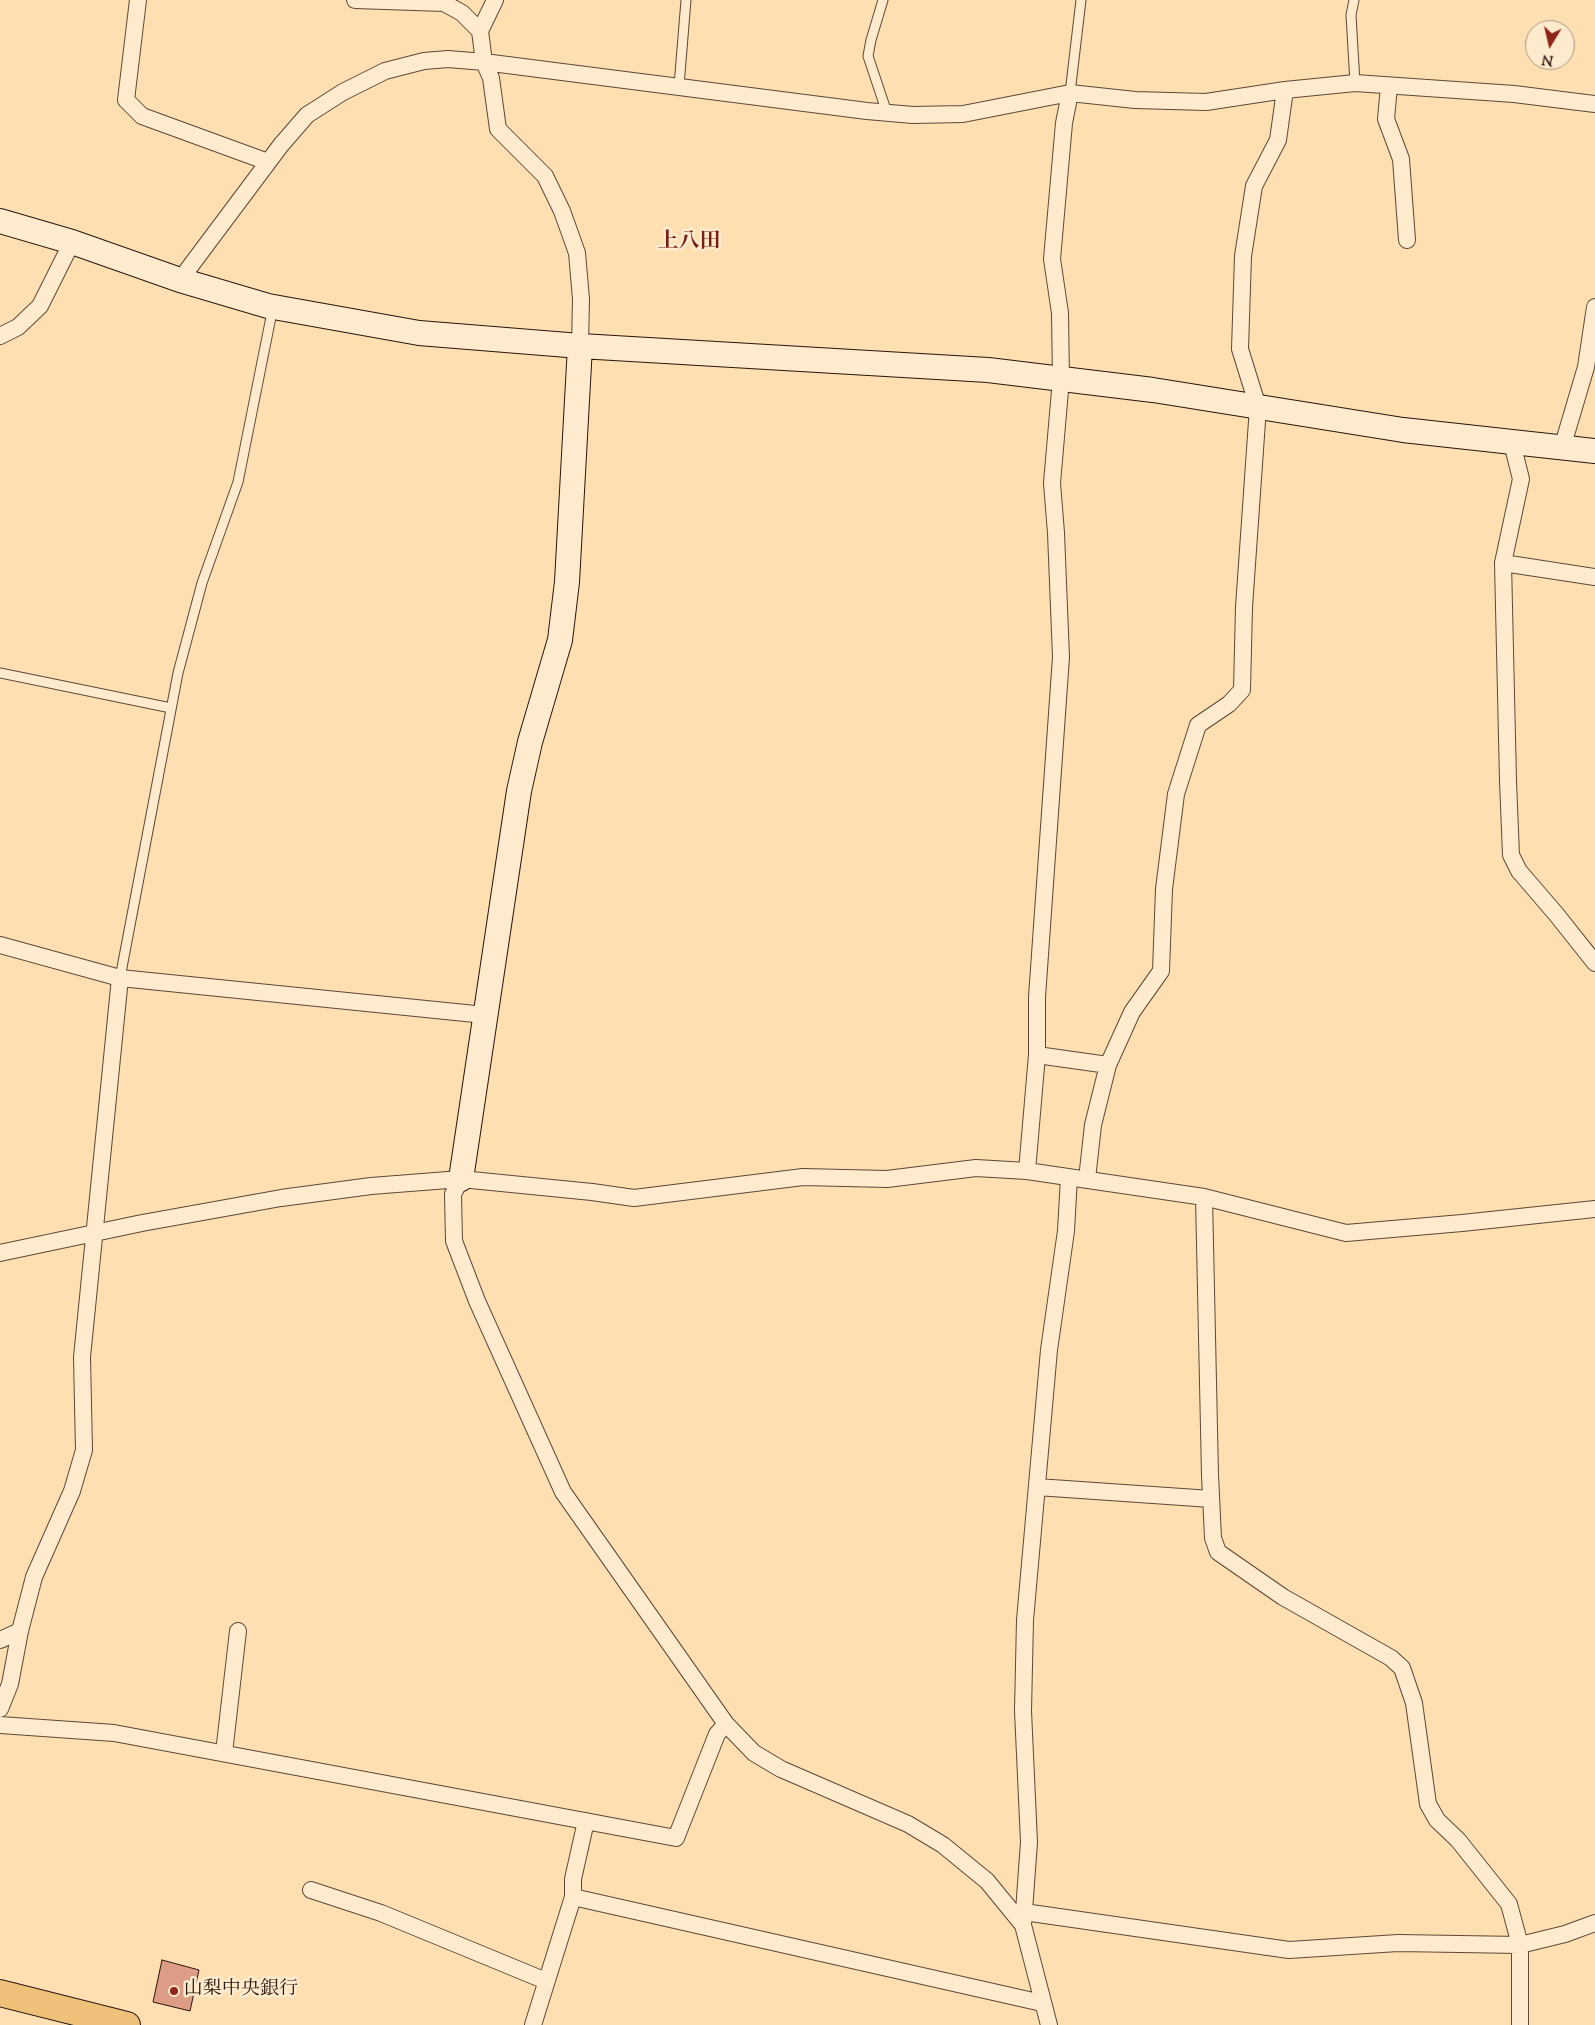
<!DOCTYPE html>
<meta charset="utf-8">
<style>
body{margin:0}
#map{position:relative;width:1595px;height:2025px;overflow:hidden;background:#fddfb2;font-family:"Sorts Mill Goudy",serif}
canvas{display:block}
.north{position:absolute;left:1525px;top:20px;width:50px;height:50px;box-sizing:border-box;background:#feeacd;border:1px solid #a89580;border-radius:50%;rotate:189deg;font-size:14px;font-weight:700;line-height:20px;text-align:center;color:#28160d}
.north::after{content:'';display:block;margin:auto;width:18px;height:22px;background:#8f2418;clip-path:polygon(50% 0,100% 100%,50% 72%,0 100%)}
</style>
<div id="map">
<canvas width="1595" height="2025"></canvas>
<div class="north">N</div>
</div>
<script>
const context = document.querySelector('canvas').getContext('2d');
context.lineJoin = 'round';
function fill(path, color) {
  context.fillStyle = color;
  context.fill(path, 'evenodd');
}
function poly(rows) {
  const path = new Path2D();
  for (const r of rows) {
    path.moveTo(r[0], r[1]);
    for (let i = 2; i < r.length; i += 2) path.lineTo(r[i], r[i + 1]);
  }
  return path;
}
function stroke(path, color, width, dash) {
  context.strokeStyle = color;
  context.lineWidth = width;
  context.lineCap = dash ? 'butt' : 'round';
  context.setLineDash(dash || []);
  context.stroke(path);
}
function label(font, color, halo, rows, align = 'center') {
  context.font = font + ' "Sorts Mill Goudy","Noto Serif JP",serif';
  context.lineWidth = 5;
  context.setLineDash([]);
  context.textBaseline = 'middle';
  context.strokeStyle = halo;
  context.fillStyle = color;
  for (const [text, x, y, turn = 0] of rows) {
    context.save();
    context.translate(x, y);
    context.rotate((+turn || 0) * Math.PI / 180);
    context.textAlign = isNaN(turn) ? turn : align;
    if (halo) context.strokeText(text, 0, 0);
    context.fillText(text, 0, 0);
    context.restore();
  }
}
const building = poly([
 [162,1960,199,1970,190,2011,153,2002,162,1960]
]);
fill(building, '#dd9c85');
stroke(building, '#28160d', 1);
const lane = poly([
 [883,0,871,40,868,56,887,113],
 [1354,0,1351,15,1355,83],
 [679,86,686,0],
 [1070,93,1081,0],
 [0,673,171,708],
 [120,978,178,673,202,583,238,482,273,307]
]);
const street = poly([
 [138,0,126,100,142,116,268,162],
 [355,0,444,3,462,13,480,31],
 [495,0,480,31,484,62,491,78,498,129,545,176,562,211,577,253,581,299,580,346],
 [1389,86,1386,119,1401,159,1407,240],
 [180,280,281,145,307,115,343,92,385,71,424,61,448,59,484,62,867,111,913,115,963,114,1070,93,1135,100,1206,102,1285,90,1355,83,1514,94,1595,104],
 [0,336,18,327,40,306,72,242],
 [1512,443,1521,479,1503,563,1508,781,1511,855,1519,871,1556,914,1595,963],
 [1562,448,1586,367,1595,307],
 [1503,563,1595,577],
 [0,945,120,978,485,1015],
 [1037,1055,1108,1065],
 [1027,1171,1037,1055,1037,997,1061,657,1056,533,1052,483,1061,379,1060,313,1052,259,1064,123,1070,93],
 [461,1179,453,1194,454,1241,477,1301,563,1492,726,1724,754,1753,781,1769,908,1824,943,1845,987,1881,1023,1925],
 [1087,1179,1093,1125,1108,1065,1132,1012,1161,971,1164,889,1176,794,1198,725,1229,704,1242,690,1244,607,1258,407,1240,349,1243,256,1254,186,1278,140,1285,90],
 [1204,1197,1210,1475,1213,1538,1218,1552,1283,1597,1391,1658,1402,1668,1414,1703,1428,1804,1437,1820,1458,1840,1509,1904,1520,1945,1520,2025],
 [0,1253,142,1223,281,1198,371,1186,461,1179,592,1192,634,1198,803,1177,887,1179,976,1168,1027,1171,1204,1197,1346,1233,1462,1223,1595,1209],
 [1037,1487,1211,1499],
 [0,1640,20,1631],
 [0,1709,10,1684,20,1631,34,1577,72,1491,84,1450,82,1357,120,978],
 [0,1725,114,1733,676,1838,717,1734,726,1724],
 [224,1753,238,1631],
 [311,1890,381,1913,546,1981],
 [573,1897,1042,2003],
 [1024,1912,1289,1950,1398,1943,1520,1945,1565,1934,1595,1923],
 [533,2025,573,1897,573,1879,586,1821],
 [1049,2025,1023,1925,1029,1842,1023,1711,1025,1620,1049,1350,1066,1231,1069,1177]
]);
const secondary = poly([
 [0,221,72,242,180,280,268,306,419,333,580,346,988,370,1153,390,1403,430,1595,451],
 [461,1179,519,791,530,742,560,640,567,582,580,346]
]);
const primary = poly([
 [0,1993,127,2025]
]);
stroke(lane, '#5d4836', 11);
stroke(street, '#5d4836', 18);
stroke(secondary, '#28160d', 26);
stroke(primary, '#28160d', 28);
stroke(lane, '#feeacd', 9);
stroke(street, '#feeacd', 16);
stroke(secondary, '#feeacd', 24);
stroke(primary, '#eec079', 26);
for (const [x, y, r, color] of [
 [174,1991,5,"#8f2418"]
]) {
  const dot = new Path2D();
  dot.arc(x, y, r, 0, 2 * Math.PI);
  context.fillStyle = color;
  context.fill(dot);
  stroke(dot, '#feeacd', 2);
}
label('19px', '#28160d', '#feeacd', [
 ["山梨中央銀行",184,1991]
], 'left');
label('bold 21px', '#7a1f14', '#feeacd', [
 ["上八田",689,243]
]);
</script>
